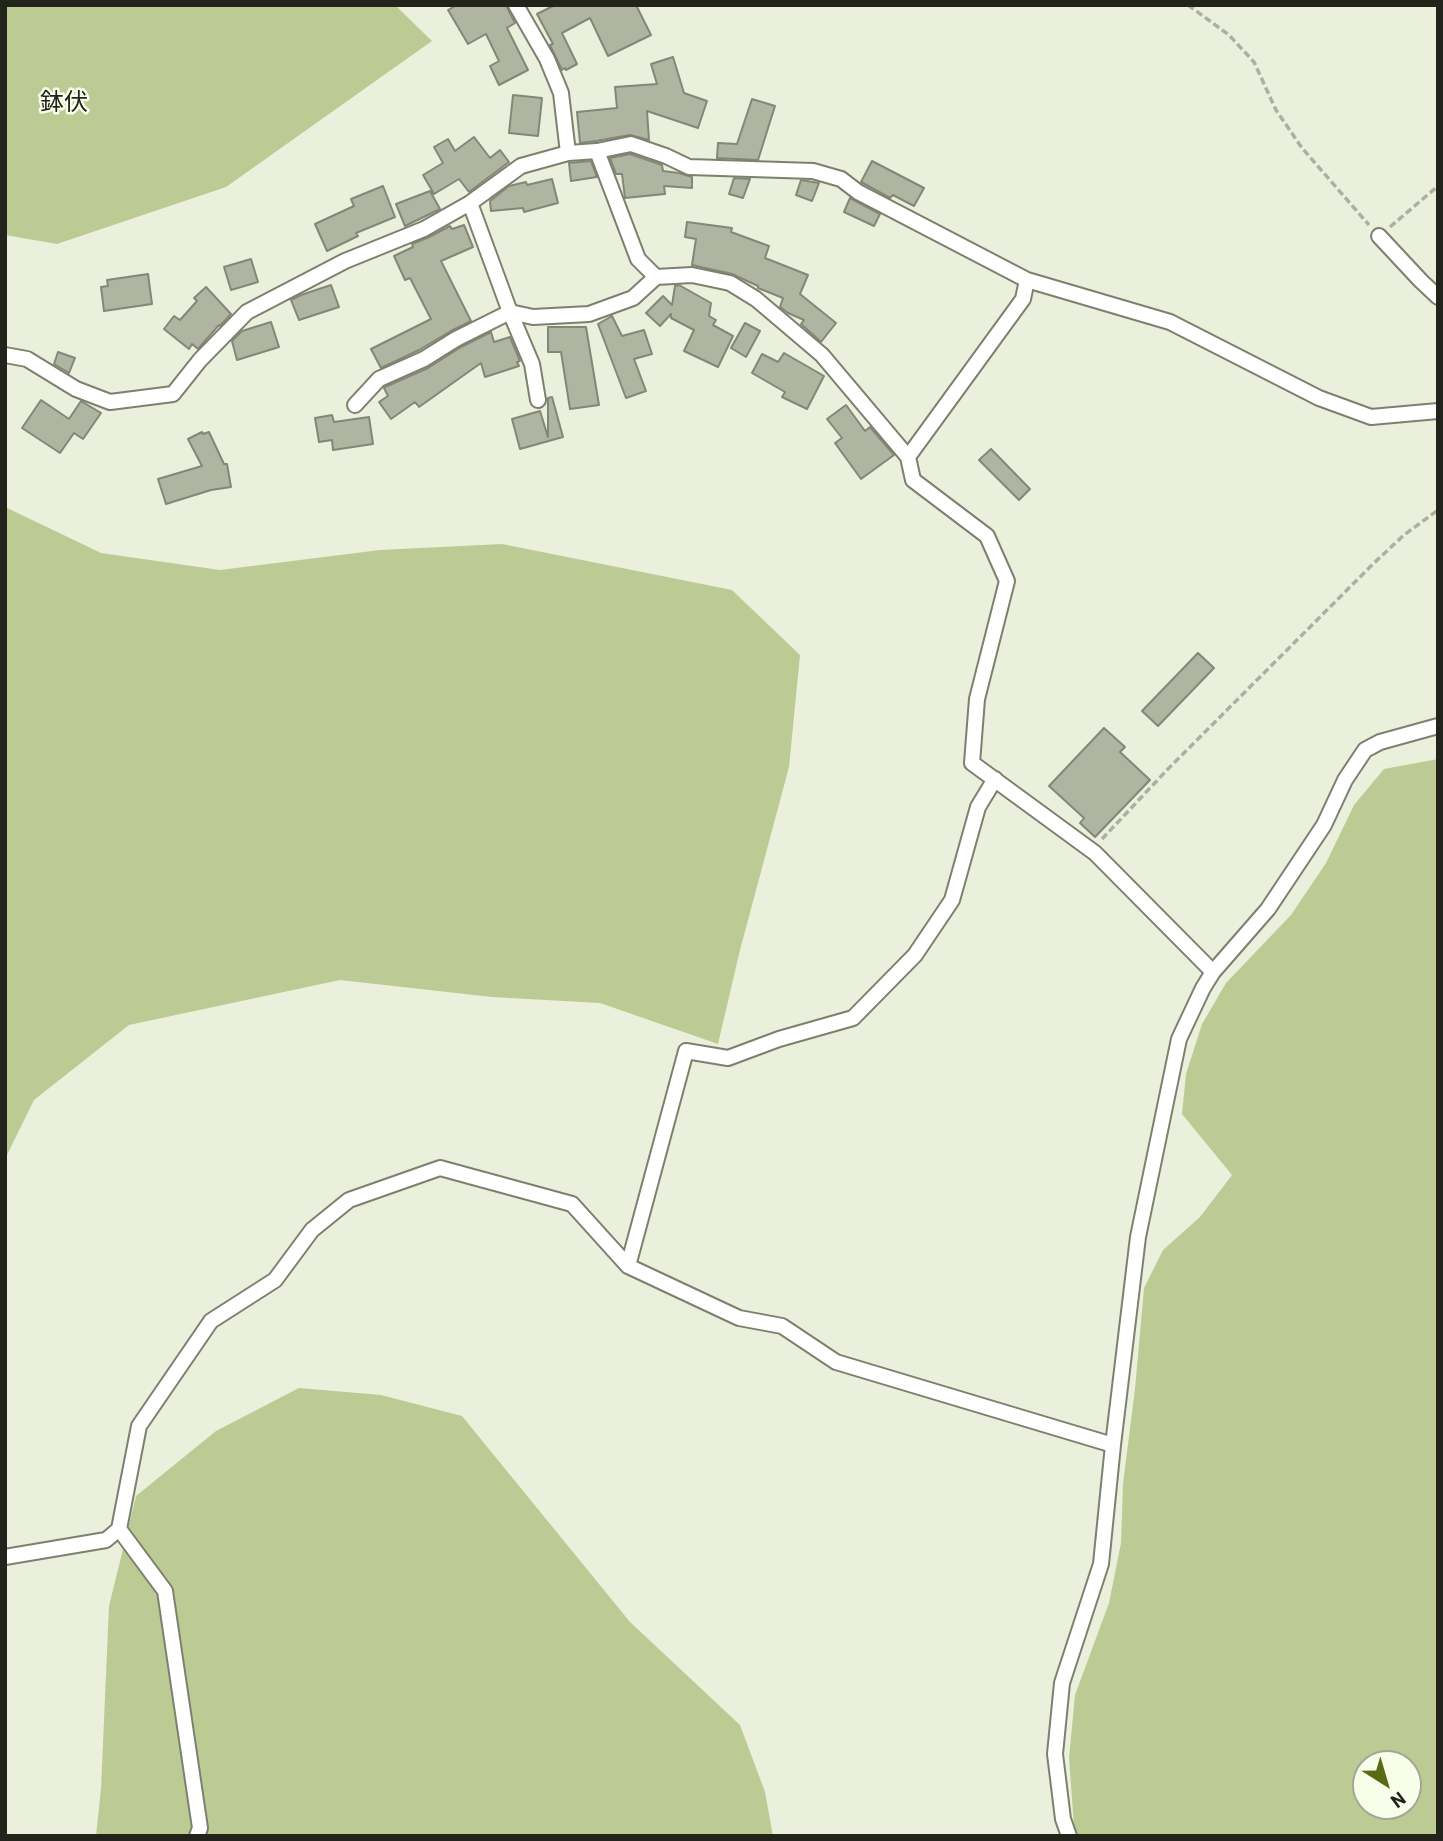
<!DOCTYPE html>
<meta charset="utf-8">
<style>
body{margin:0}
#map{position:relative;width:1443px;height:1841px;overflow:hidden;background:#eaf0dc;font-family:Barlow,sans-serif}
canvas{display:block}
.frame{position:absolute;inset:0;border:7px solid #22241c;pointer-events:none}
.north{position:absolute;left:1352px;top:1750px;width:70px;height:70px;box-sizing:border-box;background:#f7fee9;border:2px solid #a2a797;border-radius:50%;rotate:143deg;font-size:19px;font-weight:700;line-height:28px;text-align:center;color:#22241c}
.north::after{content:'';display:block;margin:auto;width:24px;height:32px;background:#596a15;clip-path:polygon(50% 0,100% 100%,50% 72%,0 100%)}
</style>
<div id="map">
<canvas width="1443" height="1841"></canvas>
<div class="frame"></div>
<div class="north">N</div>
</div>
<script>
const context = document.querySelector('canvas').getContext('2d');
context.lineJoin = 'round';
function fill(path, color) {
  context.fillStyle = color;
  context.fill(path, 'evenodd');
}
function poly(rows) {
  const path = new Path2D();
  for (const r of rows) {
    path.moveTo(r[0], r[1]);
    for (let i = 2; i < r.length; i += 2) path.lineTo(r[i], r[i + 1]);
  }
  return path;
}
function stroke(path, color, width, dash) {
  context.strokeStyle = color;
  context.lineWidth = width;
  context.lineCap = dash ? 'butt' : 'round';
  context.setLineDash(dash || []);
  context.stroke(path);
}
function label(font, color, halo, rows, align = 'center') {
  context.font = font + ' Barlow,"Noto Sans JP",sans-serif';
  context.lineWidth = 5;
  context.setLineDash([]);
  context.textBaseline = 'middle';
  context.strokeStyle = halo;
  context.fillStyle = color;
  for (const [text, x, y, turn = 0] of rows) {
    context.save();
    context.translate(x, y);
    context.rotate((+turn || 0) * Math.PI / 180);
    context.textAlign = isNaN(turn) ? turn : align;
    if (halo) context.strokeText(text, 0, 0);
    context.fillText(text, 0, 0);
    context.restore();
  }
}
fill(poly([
 [5,5,395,5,432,41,226,187,57,244,5,235],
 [5,507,101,553,220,570,380,550,502,544,732,590,800,655,789,767,740,950,718,1044,600,1003,492,997,340,980,129,1025,34,1100,5,1159],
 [1438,759,1438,1836,1078,1836,1074,1826,1069,1758,1075,1695,1109,1603,1121,1543,1123,1484,1135,1389,1144,1288,1163,1250,1200,1217,1232,1175,1182,1114,1186,1074,1202,1024,1226,983,1291,915,1326,863,1354,805,1384,769],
 [1366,1764,1408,1764,1408,1806,1366,1806],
 [299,1388,381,1395,462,1416,630,1622,740,1725,765,1792,773,1836,96,1836,101,1789,109,1606,136,1496,216,1431]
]), '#bccb94');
const building = poly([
 [457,5,506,5,515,23,507,28,528,70,499,85,490,66,499,61,486,34,468,44,448,10,457,5],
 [555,5,636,5,651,35,608,56,590,18,562,33,577,64,566,70,565,68,562,70,550,45,553,44,537,14,555,5],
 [673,57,684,93,707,101,698,128,647,111,649,140,630,135,596,141,580,143,577,112,617,108,615,87,657,84,651,64,673,57],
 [513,95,542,98,538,136,509,133,513,95],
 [752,99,775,106,758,160,717,158,718,143,737,144,752,99],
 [474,137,490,158,500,150,509,162,469,192,459,179,434,194,423,175,443,163,434,147,448,139,455,151,474,137],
 [630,154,662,165,663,171,679,173,692,177,692,188,664,186,665,194,625,198,622,174,616,174,610,158,630,154],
 [591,161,597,177,571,181,569,163,591,161],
 [872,161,924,188,914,206,893,195,890,198,861,182,872,161],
 [734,178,750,179,743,198,729,194,734,178],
 [552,179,558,203,524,212,523,208,491,211,490,201,509,186,526,182,527,185,552,179],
 [801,180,819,183,812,201,796,195,801,180],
 [383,186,395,217,356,233,358,236,327,251,315,224,354,206,351,199,383,186],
 [430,191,440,209,405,226,396,204,430,191],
 [850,198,880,214,874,226,844,212,850,198],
 [687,222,732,228,731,232,769,246,765,258,808,275,800,294,836,323,821,342,801,324,804,320,788,313,780,307,783,298,758,288,758,286,732,274,692,265,696,239,685,237,687,222],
 [464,225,473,247,441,261,471,321,451,331,419,350,381,368,371,349,431,319,410,278,405,280,394,256,413,247,412,244,429,237,450,226,452,229,464,225],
 [251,259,258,282,231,290,224,267,251,259],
 [148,274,152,304,104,311,101,287,108,286,107,280,148,274],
 [331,285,339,307,299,320,291,300,301,295,331,285],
 [679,285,711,303,709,316,716,320,713,325,733,336,718,367,684,351,694,330,671,318,671,314,660,326,646,313,663,296,672,305,675,286,679,285],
 [206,287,231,314,220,326,219,325,198,349,192,344,189,349,164,329,174,316,180,320,197,301,194,298,206,287],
 [612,316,622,336,644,330,652,354,634,359,646,391,626,398,598,324,612,316],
 [271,322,279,347,237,360,232,341,242,331,271,322],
 [745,323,760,331,746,357,731,348,745,323],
 [548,327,586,327,599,405,570,409,561,352,548,352,548,327],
 [491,332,494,342,510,337,520,361,517,362,519,366,485,377,481,363,419,407,415,402,391,419,379,402,388,396,384,388,385,387,428,368,461,347,491,332],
 [58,352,75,358,69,373,54,364,58,352],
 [784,353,824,376,807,409,782,397,785,392,752,373,762,354,778,362,784,353],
 [552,397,563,437,520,449,512,419,540,411,548,437,548,398,552,397],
 [41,400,69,419,81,401,101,413,83,439,74,433,60,453,22,428,41,400],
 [846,405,865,431,870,427,894,455,861,479,835,443,842,438,827,419,846,405],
 [332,415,334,422,369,417,373,444,333,450,332,440,319,442,315,418,332,415],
 [202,432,203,434,209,432,224,464,227,464,231,487,211,490,166,504,158,479,202,466,188,439,202,432],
 [991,449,1030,489,1019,500,979,460,991,449],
 [1198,653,1214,668,1158,726,1142,711,1198,653],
 [1104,728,1125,747,1120,752,1150,780,1095,837,1080,823,1084,818,1049,786,1104,728]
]);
fill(building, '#afb5a1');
stroke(building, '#828875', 2);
const street = poly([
 [516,5,547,59,561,93,568,153],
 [597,151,638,259,656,277],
 [470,203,510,312,533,317,589,314,633,298,656,277,692,275,730,283,756,299,822,355,908,457,913,480,987,536,1007,581,977,699,972,763,1095,853,1213,972,1203,988,1179,1039,1138,1237,1113,1445,1101,1564,1062,1683,1055,1754,1063,1819,1069,1836],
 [1379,236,1421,281,1438,297],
 [1027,280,1170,322,1319,398,1371,417,1438,411],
 [5,355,27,359,76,389,110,402,173,394,200,360,247,312,345,261,424,229,470,203,521,166,568,153,597,151,631,144,666,156,689,167,813,171,841,179,858,192,1027,280,1023,299,908,457],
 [355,405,379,379,424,359,456,339,510,312,532,364,538,400],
 [1213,972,1268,909,1324,825,1345,780,1365,750,1380,742,1438,726],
 [628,1266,686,1051,728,1058,779,1039,853,1018,915,955,952,900,978,807,995,779],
 [5,1557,106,1540,119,1529],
 [197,1836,200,1828,165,1591,119,1529,139,1426,211,1321,275,1280,312,1230,349,1200,440,1168,572,1204,628,1266,739,1318,782,1326,836,1362,1113,1445]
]);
stroke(street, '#7c816f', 18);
stroke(poly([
 [1188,5,1229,35,1254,62,1276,110,1302,148,1369,225],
 [1390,227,1438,186],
 [1102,839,1168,769,1373,564,1404,535,1438,510]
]), '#acb0a0', 3.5, [7, 3.5]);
stroke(street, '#fff', 14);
label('24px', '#22241c', '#f7fee9', [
 ["鉢伏",64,102]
]);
</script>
